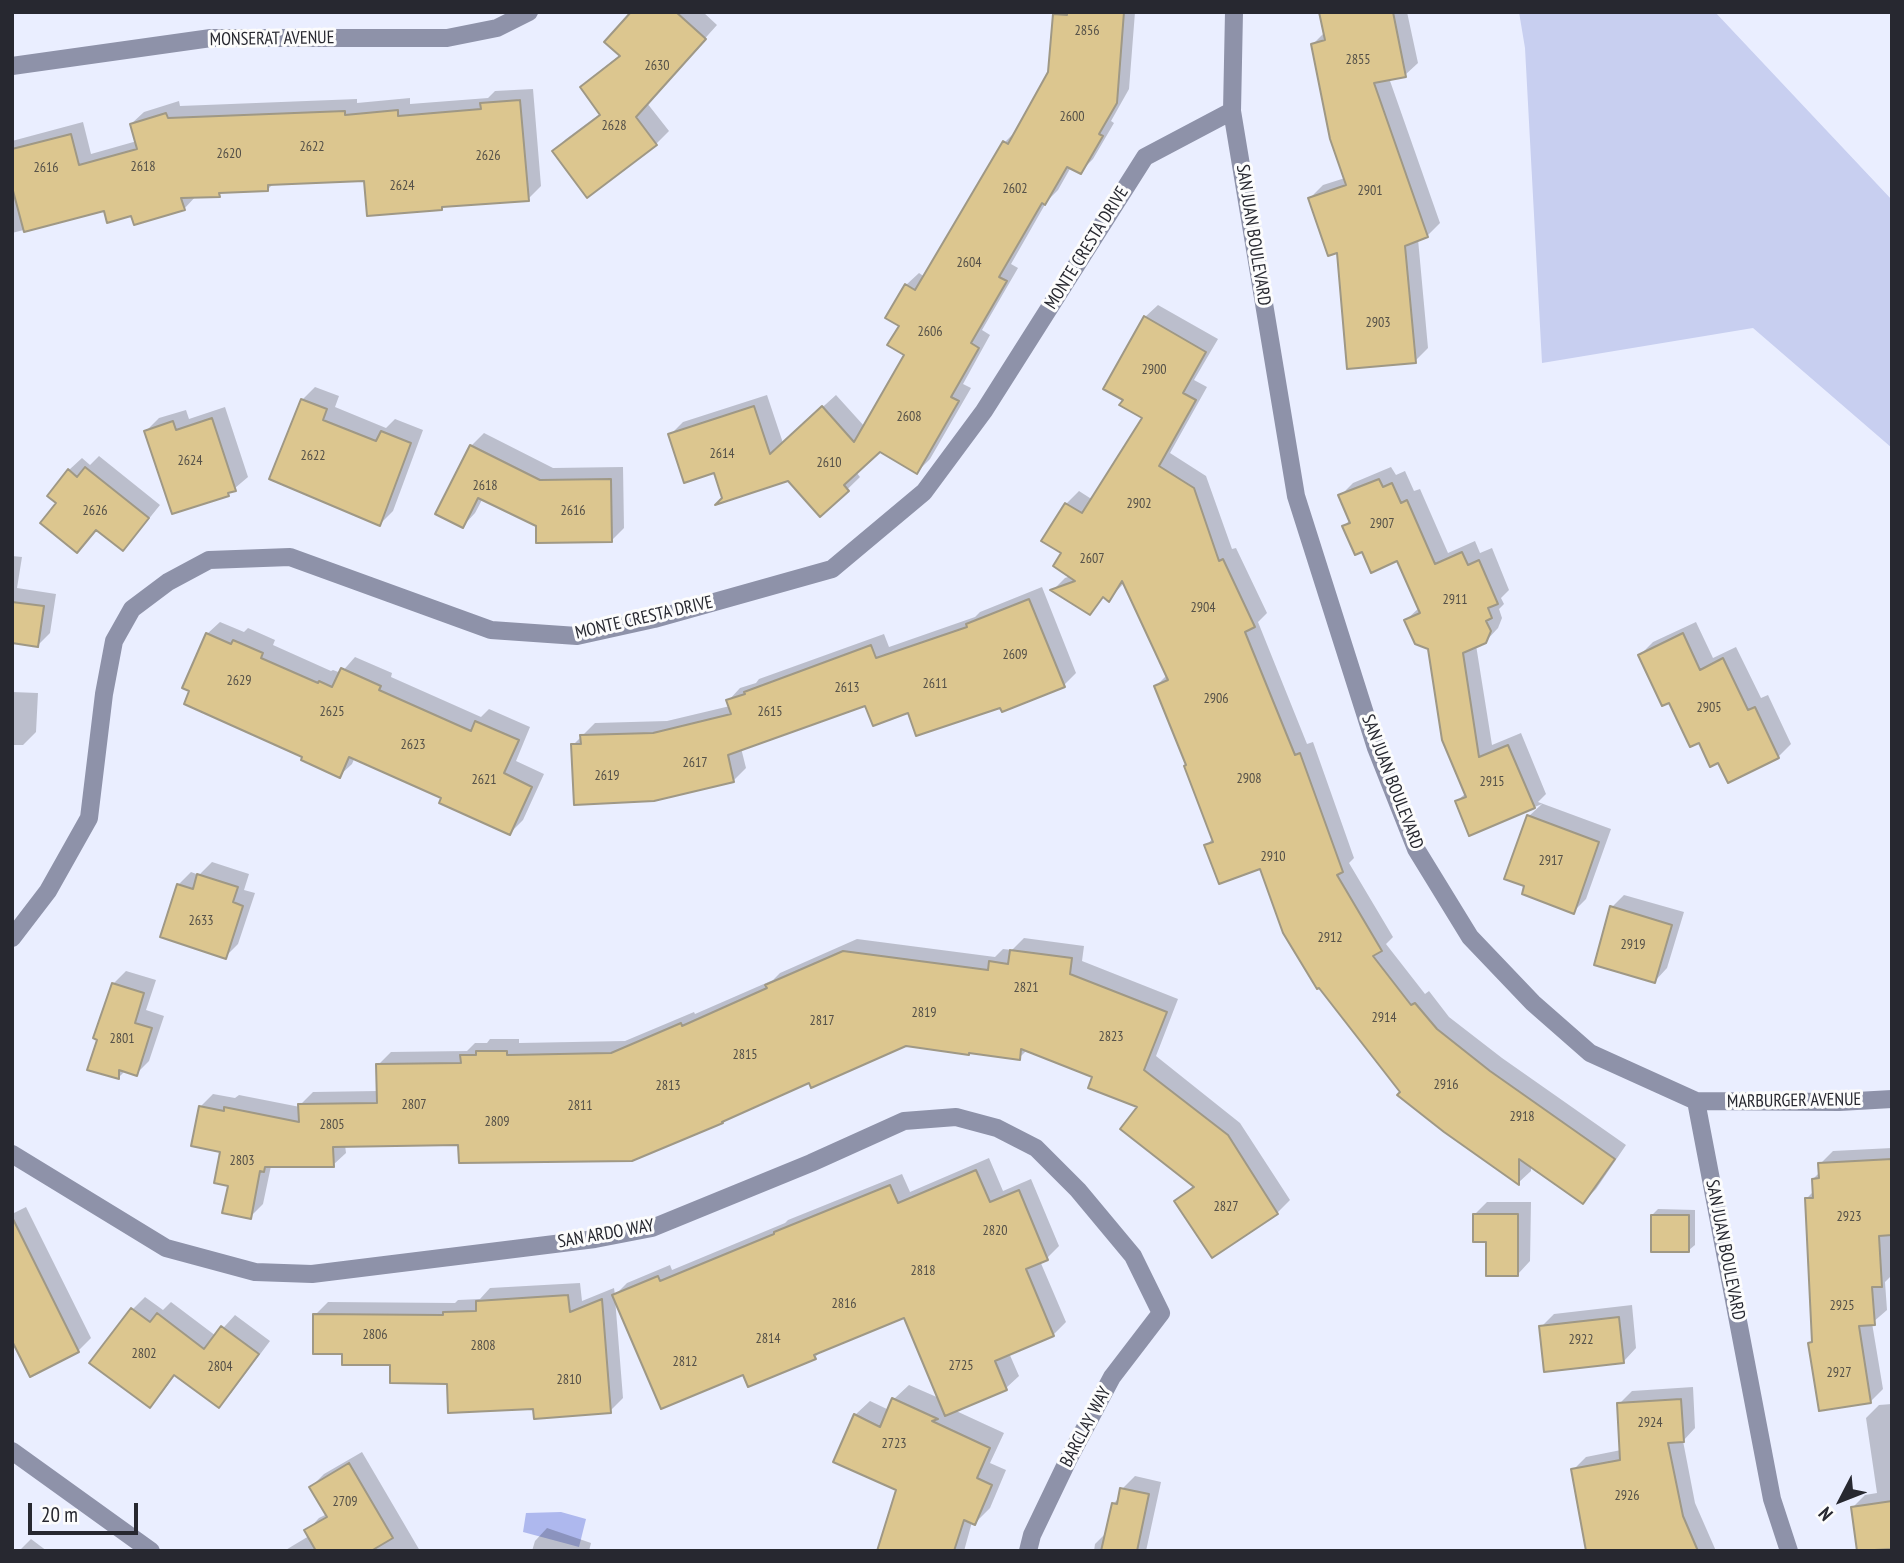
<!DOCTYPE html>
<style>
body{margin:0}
#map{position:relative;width:1904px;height:1563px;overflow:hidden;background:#eaeeff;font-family:"PT Sans Narrow",sans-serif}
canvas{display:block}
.frame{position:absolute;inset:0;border:14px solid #272830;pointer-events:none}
.north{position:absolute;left:1806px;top:1465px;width:70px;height:70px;-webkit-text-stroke:5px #fcfcfc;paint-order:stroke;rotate:228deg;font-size:19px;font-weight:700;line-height:28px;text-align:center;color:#272830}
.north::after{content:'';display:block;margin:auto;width:24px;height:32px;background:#272830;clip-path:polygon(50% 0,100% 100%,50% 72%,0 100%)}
.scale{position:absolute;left:28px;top:1503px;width:110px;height:32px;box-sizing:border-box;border:4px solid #272830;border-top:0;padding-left:9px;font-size:21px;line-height:24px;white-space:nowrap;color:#272830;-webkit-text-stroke:5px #fcfcfc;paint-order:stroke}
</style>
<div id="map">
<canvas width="1904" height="1563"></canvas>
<div class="frame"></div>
<div class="north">N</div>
<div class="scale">20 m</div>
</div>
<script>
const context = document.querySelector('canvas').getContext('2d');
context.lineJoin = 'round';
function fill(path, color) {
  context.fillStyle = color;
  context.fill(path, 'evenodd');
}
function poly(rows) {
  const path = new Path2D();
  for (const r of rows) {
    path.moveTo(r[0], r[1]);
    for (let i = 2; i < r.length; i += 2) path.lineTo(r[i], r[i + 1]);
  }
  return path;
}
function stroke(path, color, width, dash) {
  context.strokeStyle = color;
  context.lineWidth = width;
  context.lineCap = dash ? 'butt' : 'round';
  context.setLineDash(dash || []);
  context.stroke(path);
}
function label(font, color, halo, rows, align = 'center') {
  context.font = font + ' "PT Sans Narrow",sans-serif';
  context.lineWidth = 6;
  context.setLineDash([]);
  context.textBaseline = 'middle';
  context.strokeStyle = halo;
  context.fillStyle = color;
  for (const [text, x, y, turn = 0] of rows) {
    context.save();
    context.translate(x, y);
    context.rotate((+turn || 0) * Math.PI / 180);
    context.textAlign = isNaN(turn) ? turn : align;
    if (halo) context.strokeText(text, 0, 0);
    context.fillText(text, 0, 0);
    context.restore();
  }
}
fill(poly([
 [1519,12,1715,12,1892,200,1892,448,1753,328,1542,363,1525,48]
]), '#c8cff0');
fill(poly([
 [561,1512,586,1519,579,1547,523,1532,526,1513]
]), '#aeb8ee');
fill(poly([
 [633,12,703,12,717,25,647,103,669,131,656,144,587,195,554,151,566,139,601,113,582,87,595,75,621,54],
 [1057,12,1135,12,1129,89,1111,121,1114,123,1093,159,1080,172,1071,167,1058,190,1047,201,1011,264,1018,268,982,330,990,335,963,384,971,388,930,459,917,472,880,450,856,472,860,477,821,515,788,479,724,498,715,471,670,435,683,422,767,395,783,443,836,395,865,427,907,354,901,325,906,285,919,273,925,277,1005,142,1018,129,1050,73,1054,15],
 [1321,12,1407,12,1418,63,1405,75,1389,78,1440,223,1427,236,1418,239,1428,348,1415,361,1338,250,1310,198,1323,185,1345,178,1313,44,1325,32],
 [533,89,541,186,528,199,445,205,441,208,365,180,274,183,267,190,223,191,219,195,197,195,184,209,133,214,105,209,12,233,12,141,83,122,91,154,137,141,131,124,144,112,179,101,180,106,357,99,357,103,410,98,410,104,488,98,495,91],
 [1158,305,1218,339,1194,380,1207,387,1170,453,1206,476,1232,549,1236,548,1267,613,1258,622,1307,744,1313,742,1354,858,1349,863,1393,937,1386,944,1425,994,1429,991,1449,1017,1502,1058,1626,1145,1596,1189,1583,1202,1531,1165,1531,1171,1518,1183,1402,1092,1261,866,1206,846,1213,838,1188,765,1156,686,1167,675,1125,582,1109,599,1105,596,1090,612,1053,590,1065,578,1071,576,1064,552,1066,504,1079,491,1093,500,1145,418,1145,317],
 [315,387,339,396,335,407,386,428,395,419,423,430,393,511,380,524,302,400],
 [225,407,248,477,228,494,146,431,159,418,186,410,189,419],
 [484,433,553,468,623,467,624,528,611,541,537,525,483,498,475,513,463,526,471,446],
 [99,456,160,505,135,536,123,549,97,529,77,551,58,503,69,470,82,458,90,465],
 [1391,467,1396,475,1405,471,1414,491,1420,489,1448,553,1475,541,1480,553,1492,548,1509,590,1501,598,1504,604,1499,609,1502,618,1498,628,1485,642,1476,645,1492,745,1521,733,1546,794,1538,802,1611,829,1586,899,1573,912,1529,816,1542,804,1470,833,1457,801,1466,793,1429,647,1406,620,1419,608,1398,559,1363,549,1344,526,1350,520,1340,496,1353,483],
 [12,556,22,557,17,588,56,594,50,633,37,646,12,642],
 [1042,587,1076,673,1064,685,1001,706,909,711,866,703,741,748,746,768,733,781,573,745,595,723,667,721,730,706,728,701,740,688,756,683,759,679,884,634,889,647,975,617,980,612],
 [220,622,244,632,248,628,275,640,273,645,331,671,333,670,341,673,355,657,392,673,391,677,481,717,489,709,530,727,516,761,544,774,523,820,510,833,443,797,355,757,352,764,339,776,304,756,207,634],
 [1696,622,1713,658,1736,647,1761,698,1768,695,1791,744,1778,757,1719,761,1700,741,1670,701,1640,655,1653,642],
 [12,692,38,693,36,732,23,745,12,745],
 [212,862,249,874,244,890,255,893,238,944,225,957,178,885,191,872,199,875],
 [1624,895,1684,912,1667,968,1655,981,1612,907],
 [1024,938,1084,946,1082,961,1178,999,1156,1056,1240,1123,1290,1200,1277,1213,1212,1255,1177,1201,1194,1185,1140,1106,1094,1076,1028,1049,1019,1058,906,1044,810,1081,460,1143,345,1145,346,1153,333,1165,271,1166,263,1204,250,1217,230,1184,222,1150,200,1107,213,1094,235,1098,239,1095,300,1107,300,1105,313,1092,378,1091,378,1065,391,1052,467,1051,475,1043,487,1043,490,1039,519,1039,519,1043,625,1041,694,1012,695,1014,773,980,780,973,857,939,995,957,1003,949,1012,950],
 [126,971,156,980,146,1010,164,1016,149,1061,136,1074,126,1070,119,1077,113,984],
 [1892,1148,1892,1275,1885,1282,1887,1310,1872,1323,1883,1389,1870,1402,1810,1343,1814,1339,1806,1199,1814,1191,1813,1179,1820,1172,1820,1164,1833,1151],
 [989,1158,1003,1191,1031,1179,1059,1246,1047,1258,1040,1261,1066,1322,1053,1335,1009,1353,1019,1376,1006,1388,954,1410,1004,1433,990,1463,1006,1470,990,1508,975,1523,972,1522,964,1551,879,1551,898,1489,855,1415,870,1401,889,1410,894,1399,909,1385,939,1398,905,1315,822,1350,815,1357,744,1373,615,1298,623,1398,610,1411,534,1407,392,1364,344,1352,315,1315,328,1302,455,1303,458,1300,480,1299,490,1288,580,1283,582,1301,614,1288,615,1295,627,1283,670,1265,672,1270,785,1223,788,1220,902,1174,910,1192],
 [1487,1202,1531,1202,1530,1261,1518,1274,1488,1240,1475,1214],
 [26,1207,91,1338,78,1351,12,1337,12,1214],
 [1658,1209,1695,1210,1695,1245,1689,1250,1652,1215],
 [145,1297,163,1310,171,1302,216,1336,235,1315,270,1341,231,1393,219,1406,176,1374,162,1393,149,1406,133,1309],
 [1632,1305,1636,1348,1624,1361,1541,1327,1554,1314],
 [1693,1387,1695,1428,1683,1441,1695,1503,1716,1551,1620,1551,1573,1470,1586,1457,1621,1450,1619,1404,1632,1391],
 [1892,1404,1892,1547,1859,1551,1853,1507,1865,1495,1877,1493,1866,1418,1879,1405],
 [362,1452,420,1551,284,1551,309,1536,307,1531,319,1518,327,1514,311,1487,324,1474],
 [1135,1476,1161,1482,1146,1551,1094,1551,1095,1544,1107,1532,1113,1504,1120,1497,1122,1489],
 [547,1528,591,1543,589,1551,532,1551,535,1541],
 [31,1539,47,1551,19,1551]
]), '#0003');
const building = poly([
 [631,12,676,12,706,39,636,117,657,145,587,198,552,151,600,115,580,87,620,56,604,42,631,12],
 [1067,12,1124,12,1117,103,1099,134,1103,136,1081,174,1067,167,1045,205,1042,203,999,277,1007,281,971,343,979,348,951,397,959,401,917,474,880,452,844,485,849,491,820,517,788,481,715,505,722,498,714,473,684,483,668,434,754,406,770,454,822,406,854,442,904,355,887,345,899,326,885,318,905,284,915,290,1003,141,1008,144,1048,72,1053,14,1067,15,1067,12],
 [1319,12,1393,12,1406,77,1374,83,1428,237,1405,246,1416,363,1347,369,1337,253,1328,256,1308,198,1346,185,1330,139,1311,44,1325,40,1319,12],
 [520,100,529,201,442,207,442,210,367,216,364,181,268,185,268,191,219,193,220,197,181,198,185,210,134,225,131,216,107,223,104,211,24,232,12,187,12,149,71,134,79,165,137,149,130,124,166,113,168,118,345,111,345,115,398,110,398,116,481,109,480,103,520,100],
 [1144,316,1206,352,1183,393,1196,400,1159,466,1194,488,1219,561,1223,559,1255,627,1245,632,1295,755,1300,753,1343,872,1337,875,1382,951,1373,956,1411,1005,1415,1003,1437,1029,1490,1071,1615,1159,1583,1204,1519,1159,1519,1185,1444,1132,1397,1095,1400,1092,1319,988,1317,989,1283,933,1260,869,1219,884,1204,845,1213,842,1184,766,1186,765,1154,686,1168,680,1122,581,1109,602,1103,597,1090,615,1050,590,1075,581,1053,566,1061,553,1041,541,1065,503,1082,513,1142,418,1119,405,1123,400,1103,389,1144,316],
 [301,399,327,409,323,420,376,441,381,431,411,443,380,526,269,479,301,399],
 [212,418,236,491,228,493,229,496,172,514,144,431,173,421,176,430,212,418],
 [470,445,540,480,611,479,612,542,536,543,536,526,478,498,463,528,435,514,470,445],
 [85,467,149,518,123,551,96,530,77,553,40,523,56,503,47,496,68,469,77,477,85,467],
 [1379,479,1383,487,1392,483,1401,503,1407,500,1435,564,1462,552,1468,565,1479,560,1498,604,1488,608,1492,618,1486,621,1491,631,1486,643,1463,653,1479,757,1508,745,1535,808,1469,836,1455,801,1466,797,1442,740,1428,649,1415,644,1404,620,1420,613,1397,561,1371,573,1362,552,1355,555,1342,526,1350,523,1338,495,1379,479],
 [1029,599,1065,687,1002,712,1000,708,916,736,908,713,873,726,865,706,728,755,734,782,654,801,574,805,571,744,581,744,580,735,653,733,731,714,726,700,745,694,744,692,871,645,876,658,967,627,966,624,1029,599],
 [12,602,44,606,38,647,12,643,12,602],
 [206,633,231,644,233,640,263,653,261,658,318,683,319,681,332,687,341,668,381,686,379,690,471,731,475,721,519,740,504,773,532,787,510,835,439,803,441,798,349,757,340,778,301,760,302,757,184,704,189,691,182,688,206,633],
 [1683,633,1700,670,1723,658,1748,710,1755,707,1779,758,1728,783,1718,763,1710,767,1699,743,1690,747,1669,703,1662,706,1638,655,1683,633],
 [1527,815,1599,842,1574,914,1522,894,1524,886,1504,879,1527,815],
 [197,874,238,887,233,902,243,906,226,959,160,937,177,884,193,889,197,874],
 [1610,906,1672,925,1655,983,1594,965,1610,906],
 [1010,950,1072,958,1070,974,1167,1012,1144,1070,1228,1135,1278,1214,1212,1258,1174,1201,1194,1187,1120,1129,1137,1107,1088,1088,1092,1077,1021,1049,1020,1060,969,1053,969,1055,906,1046,811,1088,809,1083,722,1122,723,1123,632,1161,459,1163,458,1145,333,1147,334,1167,265,1167,264,1172,260,1171,251,1219,222,1213,228,1186,214,1183,220,1152,191,1146,199,1106,224,1111,224,1107,299,1122,298,1104,377,1103,376,1064,461,1063,460,1055,476,1055,476,1051,507,1051,507,1055,611,1053,681,1023,682,1026,767,988,765,985,843,951,988,970,989,961,1008,964,1010,950],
 [112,983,144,993,135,1023,152,1028,137,1076,119,1070,119,1079,87,1070,97,1040,93,1038,112,983],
 [1892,1159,1892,1235,1879,1236,1882,1287,1872,1287,1875,1325,1859,1326,1871,1403,1819,1411,1808,1343,1812,1342,1805,1198,1813,1198,1812,1179,1819,1178,1818,1163,1892,1159],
 [976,1170,990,1202,1019,1190,1048,1260,1026,1269,1054,1336,995,1361,1007,1390,945,1416,904,1318,814,1355,816,1359,748,1387,743,1375,661,1409,612,1295,658,1276,660,1281,774,1234,774,1232,890,1185,898,1203,976,1170],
 [1473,1214,1518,1214,1518,1276,1486,1276,1486,1242,1473,1242,1473,1214],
 [1651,1215,1689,1215,1689,1252,1651,1252,1651,1215],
 [12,1217,79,1352,30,1377,12,1341,12,1217],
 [568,1295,570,1312,602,1299,611,1413,534,1419,533,1409,448,1413,447,1384,390,1383,390,1365,342,1365,342,1354,313,1354,313,1314,443,1315,443,1312,476,1311,476,1301,568,1295],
 [131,1308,150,1322,157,1313,204,1349,221,1326,259,1354,219,1408,174,1375,150,1408,89,1363,131,1308],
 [1619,1317,1624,1363,1544,1372,1539,1326,1619,1317],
 [892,1398,938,1419,932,1421,990,1448,977,1478,992,1485,975,1525,964,1520,954,1551,877,1551,896,1490,833,1462,854,1414,880,1427,892,1398],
 [1681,1399,1684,1442,1668,1443,1683,1516,1698,1551,1586,1551,1571,1469,1620,1460,1617,1403,1681,1399],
 [349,1463,393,1538,371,1551,316,1551,304,1530,327,1517,309,1487,349,1463],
 [1120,1488,1149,1494,1137,1551,1101,1551,1112,1503,1117,1504,1120,1488],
 [1892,1501,1892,1549,1857,1551,1851,1507,1892,1501]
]);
fill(building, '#dcc68f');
stroke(building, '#9f9885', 2);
stroke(poly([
 [1234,12,1232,111,1296,496,1376,748,1416,849,1470,937,1533,1003,1590,1053,1696,1101,1772,1499,1789,1551],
 [12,66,211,38,447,38,497,28,529,12],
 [12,938,48,891,89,818,104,694,114,641,132,609,168,582,209,560,290,557,491,630,577,636,654,619,832,569,924,492,984,411,1145,157,1232,111],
 [1696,1101,1839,1102,1892,1099],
 [12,1154,166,1248,255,1272,312,1274,595,1239,652,1228,811,1163,904,1121,956,1117,997,1128,1036,1148,1078,1190,1133,1256,1161,1313,1112,1377,1068,1460,1032,1535,1028,1551],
 [12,1451,151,1551]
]), '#8e92a9', 18);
label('14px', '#545048', null, [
 ["2856",1087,31],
 ["2855",1358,60],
 ["2630",657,66],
 ["2600",1072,117],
 ["2628",614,126],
 ["2622",312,147],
 ["2620",229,154],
 ["2626",488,156],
 ["2618",143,167],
 ["2616",46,168],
 ["2624",402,186],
 ["2602",1015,189],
 ["2901",1370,191],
 ["2604",969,263],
 ["2903",1378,323],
 ["2606",930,332],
 ["2900",1154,370],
 ["2608",909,417],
 ["2614",722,454],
 ["2622",313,456],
 ["2624",190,461],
 ["2610",829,463],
 ["2618",485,486],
 ["2902",1139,504],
 ["2626",95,511],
 ["2616",573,511],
 ["2907",1382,524],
 ["2607",1092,559],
 ["2911",1455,600],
 ["2904",1203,608],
 ["2609",1015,655],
 ["2629",239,681],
 ["2611",935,684],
 ["2613",847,688],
 ["2906",1216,699],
 ["2905",1709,708],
 ["2625",332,712],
 ["2615",770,712],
 ["2623",413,745],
 ["2617",695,763],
 ["2619",607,776],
 ["2908",1249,779],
 ["2621",484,780],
 ["2915",1492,782],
 ["2910",1273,857],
 ["2917",1551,861],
 ["2633",201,921],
 ["2912",1330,938],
 ["2919",1633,945],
 ["2821",1026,988],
 ["2819",924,1013],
 ["2914",1384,1018],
 ["2817",822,1021],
 ["2823",1111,1037],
 ["2801",122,1039],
 ["2815",745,1055],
 ["2916",1446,1085],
 ["2813",668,1086],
 ["2807",414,1105],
 ["2811",580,1106],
 ["2918",1522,1117],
 ["2809",497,1122],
 ["2805",332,1125],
 ["2803",242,1161],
 ["2827",1226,1207],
 ["2923",1849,1217],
 ["2820",995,1231],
 ["2818",923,1271],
 ["2816",844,1304],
 ["2925",1842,1306],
 ["2806",375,1335],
 ["2814",768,1339],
 ["2922",1581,1340],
 ["2808",483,1346],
 ["2802",144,1354],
 ["2812",685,1362],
 ["2725",961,1366],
 ["2804",220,1367],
 ["2927",1839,1373],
 ["2810",569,1380],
 ["2924",1650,1423],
 ["2723",894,1444],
 ["2926",1627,1496],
 ["2709",345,1502]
]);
label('18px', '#272830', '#fcfcfc', [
 ["MONSERAT AVENUE",272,39,-1],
 ["SAN JUAN BOULEVARD",1253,235,81],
 ["MONTE CRESTA DRIVE",1087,248,-58],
 ["MONTE CRESTA DRIVE",644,618,-13],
 ["SAN JUAN BOULEVARD",1392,782,69],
 ["MARBURGER AVENUE",1794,1101,-1],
 ["SAN ARDO WAY",606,1234,-10],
 ["SAN JUAN BOULEVARD",1725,1250,79],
 ["BARCLAY WAY",1086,1427,-62]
]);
</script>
